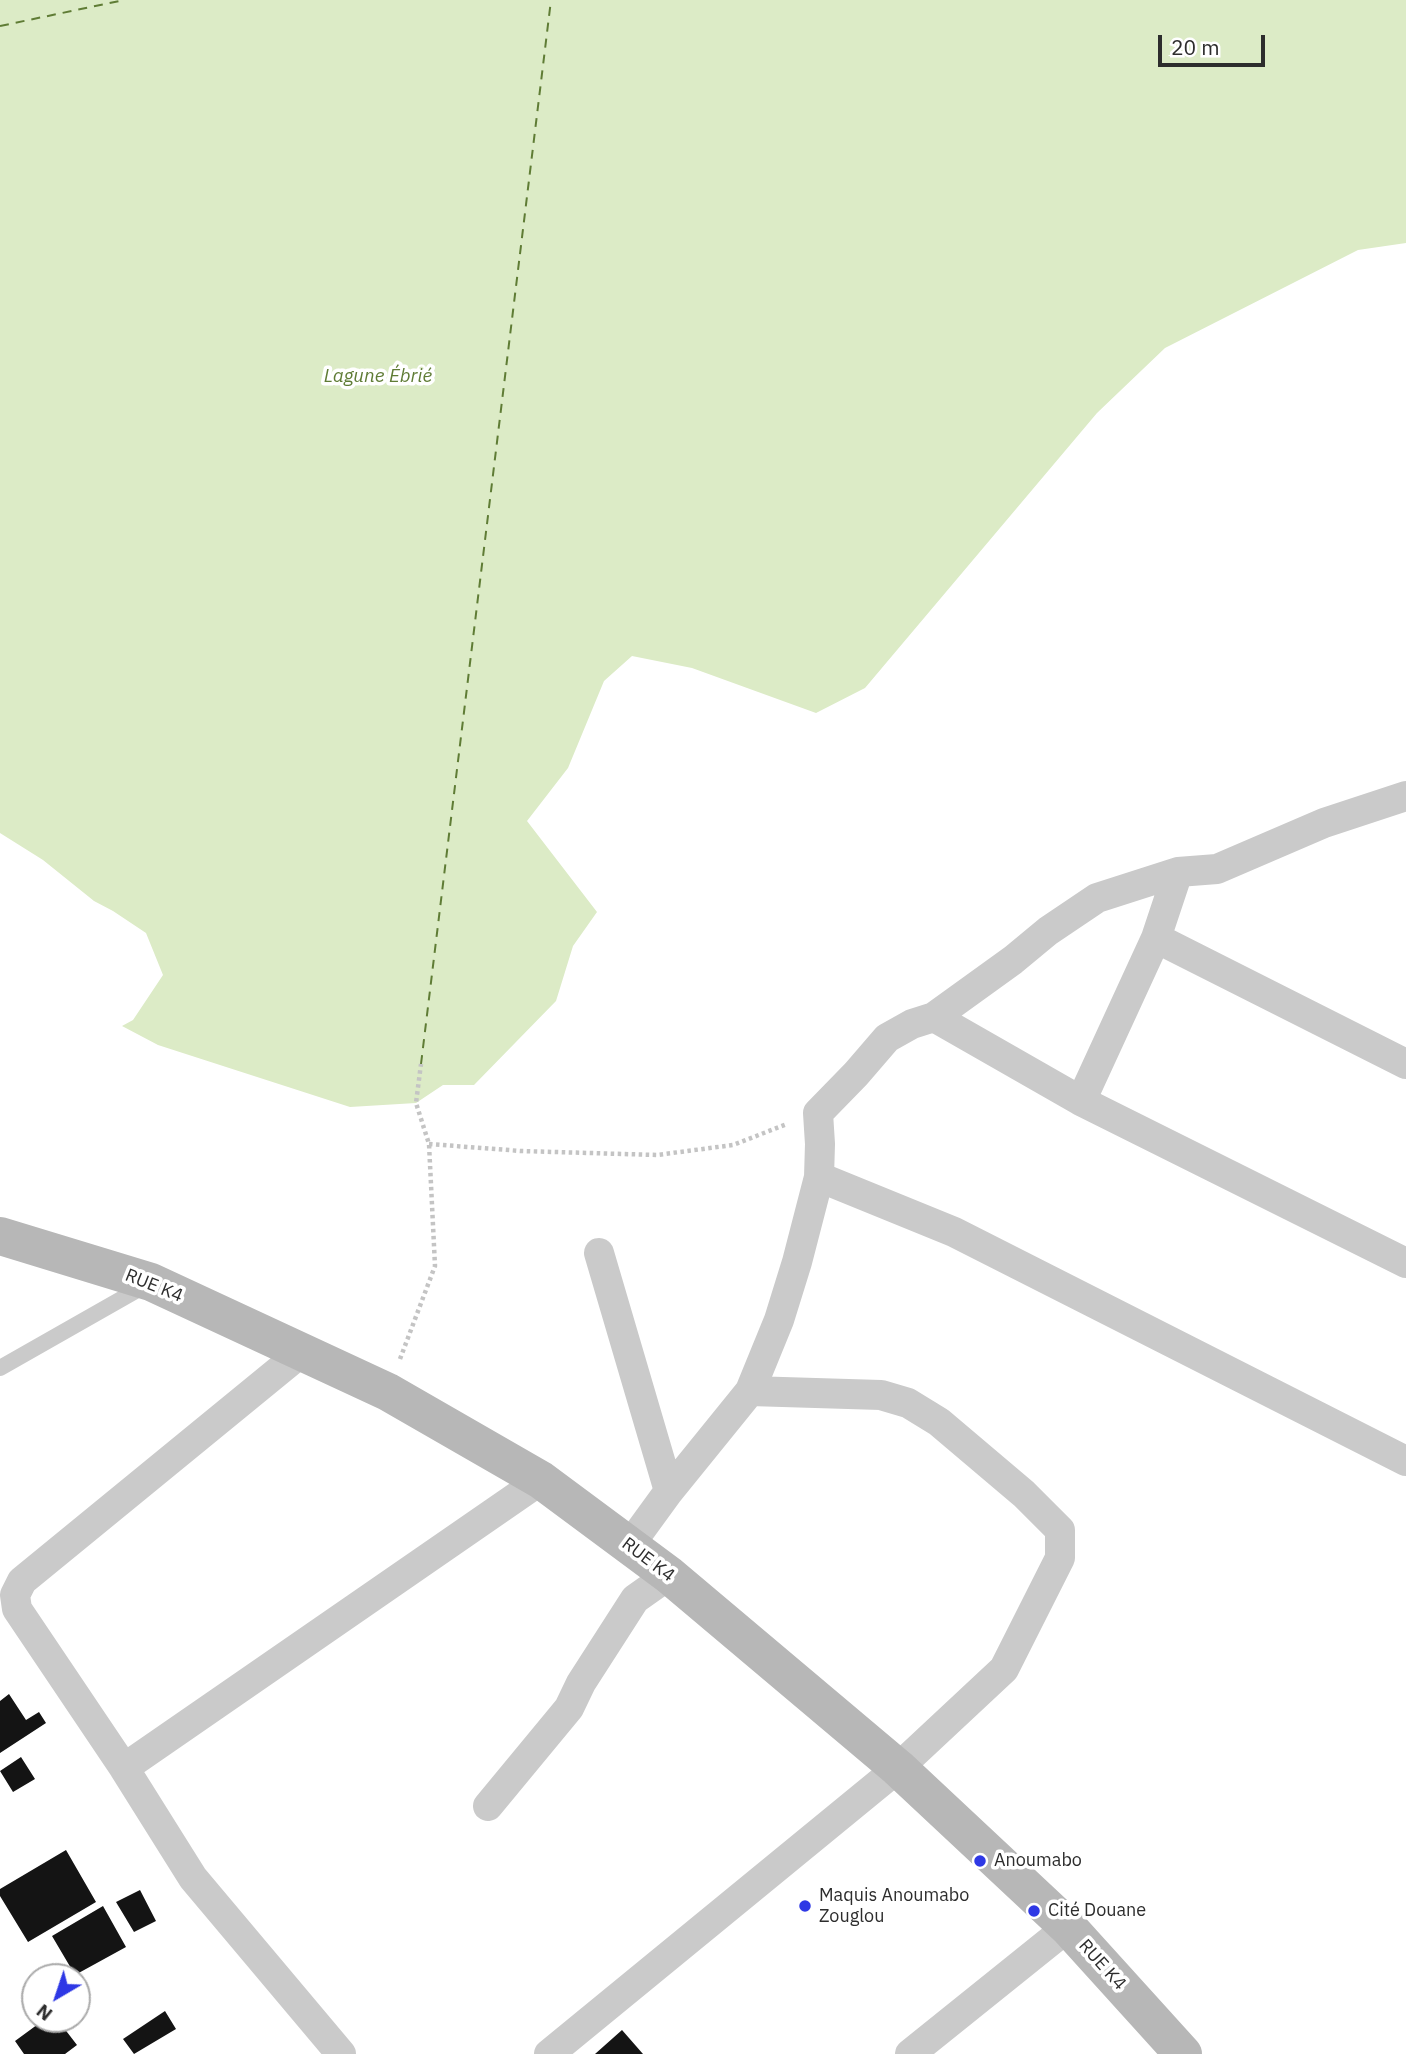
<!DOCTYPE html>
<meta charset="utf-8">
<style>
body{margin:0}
#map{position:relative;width:1406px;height:2054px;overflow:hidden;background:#fff;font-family:"IBM Plex Sans",sans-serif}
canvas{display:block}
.north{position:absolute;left:21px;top:1963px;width:70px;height:70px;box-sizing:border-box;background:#fff;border:2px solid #ababab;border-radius:50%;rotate:219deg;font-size:19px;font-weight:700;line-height:28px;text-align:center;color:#2d2d2d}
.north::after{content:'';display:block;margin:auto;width:24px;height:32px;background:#2e38e5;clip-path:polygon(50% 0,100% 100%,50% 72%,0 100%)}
.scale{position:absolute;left:1158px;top:35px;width:107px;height:32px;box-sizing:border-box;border:4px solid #2d2d2d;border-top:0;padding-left:9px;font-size:21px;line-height:24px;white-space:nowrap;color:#2d2d2d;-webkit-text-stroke:5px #fff;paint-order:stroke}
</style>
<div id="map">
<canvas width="1406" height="2054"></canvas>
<div class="north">N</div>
<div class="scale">20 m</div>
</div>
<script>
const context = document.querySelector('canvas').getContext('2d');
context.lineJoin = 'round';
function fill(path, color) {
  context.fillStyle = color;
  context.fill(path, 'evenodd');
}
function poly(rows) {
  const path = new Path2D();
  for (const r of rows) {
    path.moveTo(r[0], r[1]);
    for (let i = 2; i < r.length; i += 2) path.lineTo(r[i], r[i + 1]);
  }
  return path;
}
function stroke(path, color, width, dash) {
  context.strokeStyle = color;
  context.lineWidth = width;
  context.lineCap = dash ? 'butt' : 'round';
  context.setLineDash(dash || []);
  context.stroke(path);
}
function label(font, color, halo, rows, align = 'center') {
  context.font = font + ' "IBM Plex Sans",sans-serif';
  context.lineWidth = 7;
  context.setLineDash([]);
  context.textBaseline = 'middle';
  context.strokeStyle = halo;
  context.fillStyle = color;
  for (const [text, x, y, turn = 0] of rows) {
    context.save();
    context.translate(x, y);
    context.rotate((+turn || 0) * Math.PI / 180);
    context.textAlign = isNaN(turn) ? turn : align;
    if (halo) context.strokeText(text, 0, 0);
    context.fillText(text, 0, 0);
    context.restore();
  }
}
fill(poly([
 [0,0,1406,0,1406,243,1358,250,1165,348,1097,413,865,688,816,713,692,668,632,656,604,681,568,768,527,821,597,912,573,946,556,1001,474,1085,443,1085,416,1103,350,1107,158,1045,122,1026,133,1020,163,975,146,933,113,911,94,901,43,860,0,833]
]), '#dcebc6');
stroke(poly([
 [0,26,124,0],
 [421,1064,551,0]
]), '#5f7c35', 2, [9, 7]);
fill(poly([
 [9,1694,26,1720,39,1712,46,1723,0,1753,0,1701],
 [21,1757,35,1779,13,1792,0,1771],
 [66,1850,96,1902,28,1942,0,1896,0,1889],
 [140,1890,156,1921,134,1932,116,1902],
 [103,1906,126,1947,75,1975,52,1936],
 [165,2011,176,2029,134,2054,123,2039],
 [45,2019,57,2019,77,2045,65,2054,24,2054,15,2041],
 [622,2030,643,2054,595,2054]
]), '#141414');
stroke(poly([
 [429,1144,521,1151,657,1155,733,1145,787,1124],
 [400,1359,435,1266,429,1144,416,1103,421,1064]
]), '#c4c4c4', 4.5, [3.5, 3.5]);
stroke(poly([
 [0,1368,146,1285]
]), '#cacaca', 16);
stroke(poly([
 [1156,938,1406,1064],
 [934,1017,1081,1101,1406,1263],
 [1081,1101,1156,938,1178,872],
 [819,1177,954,1232,1406,1461],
 [599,1253,669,1491],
 [303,1351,22,1581,15,1595,17,1609,124,1768,193,1878,341,2054],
 [629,1546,669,1491,750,1391,779,1320,797,1262,819,1177,820,1144,818,1113,856,1074,887,1038,912,1024,934,1017,1013,960,1048,931,1097,898,1178,872,1217,869,1324,823,1406,796],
 [124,1768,541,1480],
 [488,1806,569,1708,581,1683,635,1599,669,1575],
 [549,2054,898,1768,1004,1669,1060,1558,1060,1530,1024,1494,939,1422,908,1403,881,1395,750,1391],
 [910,2054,1068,1927]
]), '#cacaca', 30);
stroke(poly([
 [0,1236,151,1282,388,1392,541,1480,669,1575,898,1768,1068,1927,1183,2054]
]), '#b7b7b7', 38);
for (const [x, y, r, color] of [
 [980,1861,7,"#2e38e5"],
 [805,1906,7,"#2e38e5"],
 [1034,1911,7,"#2e38e5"]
]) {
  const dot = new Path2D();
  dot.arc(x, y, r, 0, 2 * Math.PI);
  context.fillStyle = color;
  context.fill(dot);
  stroke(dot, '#fff', 2.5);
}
label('18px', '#2d2d2d', '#fff', [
 ["RUE K4",154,1286,22],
 ["RUE K4",648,1560,37],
 ["RUE K4",1102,1965,48]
]);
label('18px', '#2d2d2d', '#fff', [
 ["Anoumabo",994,1861],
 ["Maquis Anoumabo",819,1896],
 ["Zouglou",819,1917],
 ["Cité Douane",1048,1911]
], 'left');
label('italic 19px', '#5f7c35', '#fff', [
 ["Lagune Ébrié",378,377]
]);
</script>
